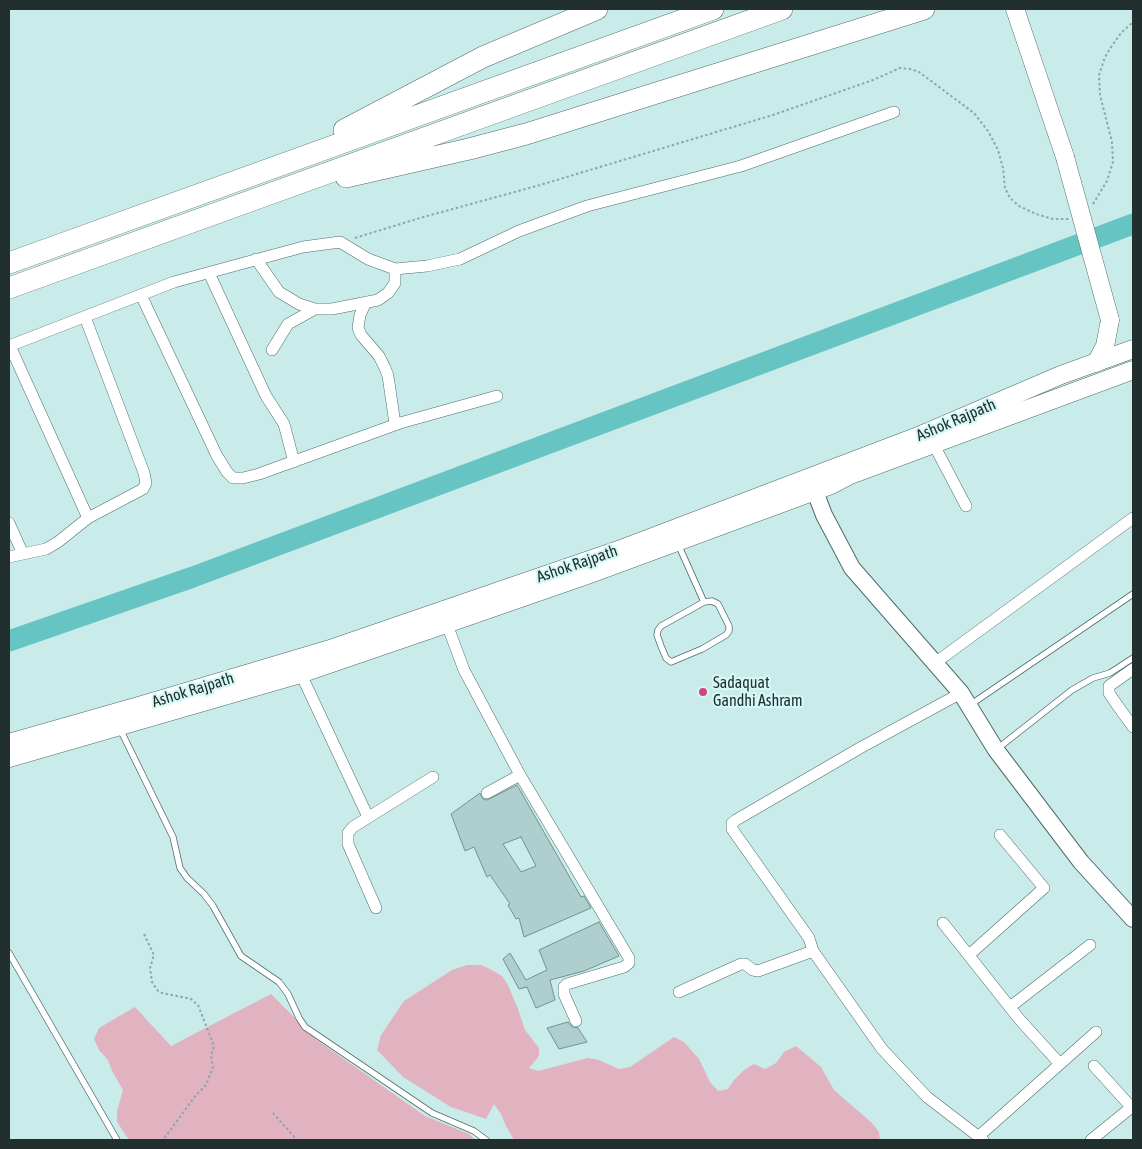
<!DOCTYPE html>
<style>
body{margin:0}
#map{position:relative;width:1142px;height:1149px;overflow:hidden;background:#c9ebea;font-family:"Asap Condensed",sans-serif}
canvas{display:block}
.frame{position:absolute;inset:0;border:10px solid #222f2f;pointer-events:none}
</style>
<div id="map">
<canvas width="1142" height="1149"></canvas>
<div class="frame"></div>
</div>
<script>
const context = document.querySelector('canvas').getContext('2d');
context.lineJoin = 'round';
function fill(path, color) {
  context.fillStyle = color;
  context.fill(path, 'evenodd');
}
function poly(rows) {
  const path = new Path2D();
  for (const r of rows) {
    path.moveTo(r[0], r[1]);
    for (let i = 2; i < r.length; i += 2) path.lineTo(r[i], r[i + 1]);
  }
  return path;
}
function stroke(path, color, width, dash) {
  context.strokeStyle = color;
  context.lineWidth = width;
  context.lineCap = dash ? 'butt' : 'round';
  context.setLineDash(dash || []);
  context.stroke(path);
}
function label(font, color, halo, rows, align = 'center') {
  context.font = font + ' "Asap Condensed",sans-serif';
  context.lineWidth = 4.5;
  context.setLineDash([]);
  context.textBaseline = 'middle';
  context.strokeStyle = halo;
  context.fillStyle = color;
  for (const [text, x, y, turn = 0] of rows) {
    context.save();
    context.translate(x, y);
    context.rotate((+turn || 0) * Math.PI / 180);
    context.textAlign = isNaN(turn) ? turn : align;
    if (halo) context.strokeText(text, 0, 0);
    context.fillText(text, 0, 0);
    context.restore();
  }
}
fill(poly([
 [467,965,481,965,488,968,502,976,508,985,518,1009,525,1030,539,1048,539,1056,529,1068,538,1071,588,1058,599,1060,619,1069,630,1067,674,1037,684,1042,699,1059,710,1082,718,1091,728,1089,734,1080,744,1070,754,1064,765,1069,776,1063,784,1052,796,1046,821,1067,834,1090,872,1123,879,1132,880,1140,514,1140,506,1126,501,1114,494,1104,486,1119,451,1107,403,1077,377,1050,381,1035,404,1001,452,970],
 [271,994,317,1040,425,1116,469,1134,475,1140,129,1140,117,1122,117,1111,123,1090,112,1071,108,1060,99,1050,94,1039,99,1028,135,1007,171,1046]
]), '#e1b3c0');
stroke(poly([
 [9,641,193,577,1133,224]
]), '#66c5c3', 21);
const building = poly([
 [517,785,581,897,584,896,591,908,524,937,519,918,516,919,508,905,510,904,490,875,487,877,474,847,465,851,451,814,480,793,483,799,487,800,517,785],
 [521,837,536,866,521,872,503,844,521,837],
 [599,922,619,956,584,971,550,980,555,1000,536,1008,527,987,519,989,503,959,510,953,526,980,547,970,539,950,599,922],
 [568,1022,572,1027,578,1028,587,1042,559,1049,547,1028,568,1022]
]);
fill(building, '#aecfce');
stroke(building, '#729190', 1);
const lane = poly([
 [678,544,704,602,712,601,718,604,729,626,729,631,726,635,702,649,671,662,666,658,661,646,657,635,658,630,661,626,704,602],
 [970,705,1133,594],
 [120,729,173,837,180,868,187,878,204,894,213,906,241,956,279,982,288,994,299,1018,305,1027,432,1113,474,1131,486,1140],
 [997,749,1072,690,1093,678,1110,673,1133,658],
 [9,953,117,1140]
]);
const street = poly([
 [256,259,279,292,299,304,315,309,332,309,378,300,388,293,395,283,395,269],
 [209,273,266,396,284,424,294,462],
 [141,295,217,456,227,472,233,478,243,478,259,474,400,423,497,396],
 [366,302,360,315,358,328,361,335,379,356,385,368,388,376,395,424],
 [9,346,174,282,303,247,340,242,368,259,395,269,427,266,460,259,519,231,587,206,741,166,894,112],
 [10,346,88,518],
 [272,350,288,324,315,309],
 [934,445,966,506],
 [9,523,23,554],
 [9,557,46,549,58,542,88,518,143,489,146,483,144,473,85,317],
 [445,619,464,670,520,775,629,958,629,963,624,967,567,984,564,987,564,994,576,1021],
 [935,663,1133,518],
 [1133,669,1109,686,1109,693,1115,702,1133,727],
 [299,670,368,817],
 [961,693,860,748,736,820,732,823,732,829,809,938,813,951,882,1049,927,1097,983,1140],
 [487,793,520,775],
 [376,908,348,844,348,833,353,827,433,777],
 [943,923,1020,1020,1060,1064],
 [969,955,1044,888,1000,835],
 [679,992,741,964,745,964,753,970,758,971,813,951],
 [1010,1007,1090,945],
 [1094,1066,1133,1109],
 [979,1136,1096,1032],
 [1091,1140,1133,1106]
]);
const secondary = poly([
 [810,478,824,515,852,568,961,693,996,750,1081,862,1133,919]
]);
const primary = poly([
 [1015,9,1065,157],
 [1096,363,1105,346,1110,320],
 [9,743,139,706,333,648,624,548,916,437,1061,375,1133,349],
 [9,758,300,674,446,624,590,574,831,485,850,475,1133,370]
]);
const highway = poly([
 [344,130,483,57,597,9],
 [346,177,469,149,526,134,924,9],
 [9,263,713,9],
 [9,288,782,9]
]);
stroke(lane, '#4e6c6b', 7);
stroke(street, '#4e6c6b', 12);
stroke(secondary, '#4e6c6b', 18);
stroke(primary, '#4e6c6b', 19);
stroke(highway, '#4e6c6b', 22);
stroke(poly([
 [1093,204,1107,181,1113,162,1112,142,1100,95,1099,75,1105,57,1111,47,1121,33,1133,22],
 [355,238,420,218,540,185,773,115,873,80,900,68,910,69,919,72,974,113,988,131,998,150,1003,168,1005,188,1010,198,1019,206,1036,214,1053,219,1069,219],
 [144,934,154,955,150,968,152,982,158,991,162,993,191,999,198,1005,214,1046,211,1056,213,1067,206,1085,196,1095,163,1140],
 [273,1113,297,1140]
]), '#8da7a6', 2, [2.5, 2.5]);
stroke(lane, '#fff', 5.5);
stroke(street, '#fff', 11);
stroke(secondary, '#fff', 16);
stroke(primary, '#fff', 18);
stroke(highway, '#fff', 21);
const primaryBridge = poly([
 [1065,157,1110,320]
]);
stroke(primaryBridge, '#4e6c6b', 19, []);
stroke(primaryBridge, '#fff', 18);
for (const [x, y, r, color] of [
 [703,692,5,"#d0457b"]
]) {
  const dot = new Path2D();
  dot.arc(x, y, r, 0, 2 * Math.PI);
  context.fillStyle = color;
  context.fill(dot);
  stroke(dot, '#d6f8f7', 2);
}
label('16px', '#222f2f', '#d6f8f7', [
 ["Ashok Rajpath",956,420,-23],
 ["Ashok Rajpath",577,564,-19],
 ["Ashok Rajpath",193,690,-17]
]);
label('16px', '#222f2f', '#d6f8f7', [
 ["Sadaquat",713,683],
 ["Gandhi Ashram",713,701]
], 'left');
</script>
